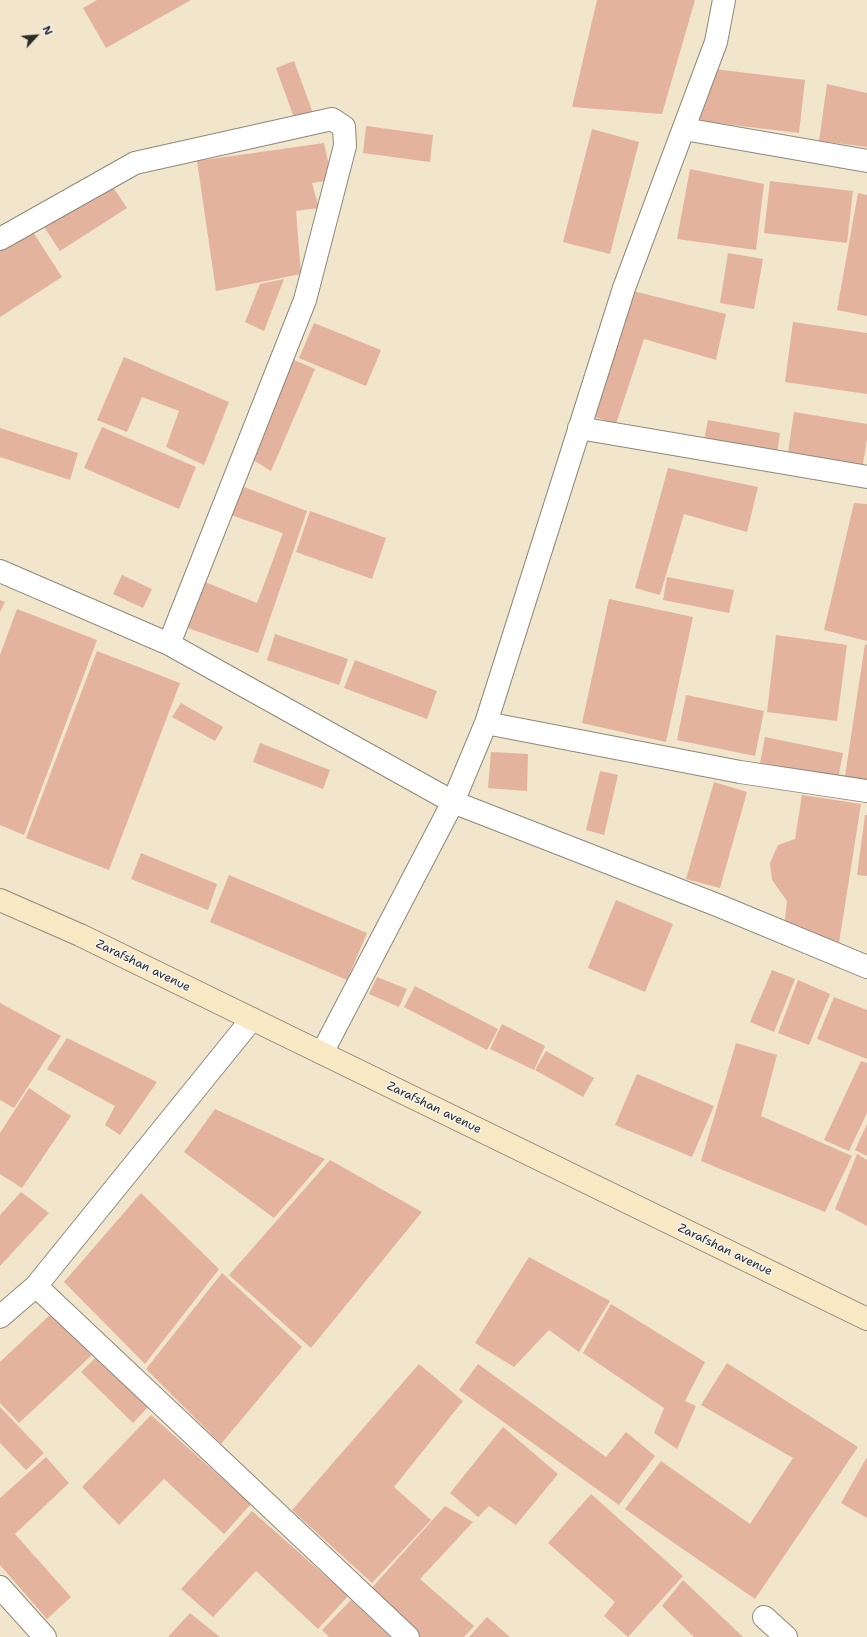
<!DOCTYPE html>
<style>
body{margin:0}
#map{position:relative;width:867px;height:1637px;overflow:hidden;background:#f1e5cc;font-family:"Shantell Sans",sans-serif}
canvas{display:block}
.north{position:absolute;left:16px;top:16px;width:40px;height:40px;-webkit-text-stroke:3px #f6f6f2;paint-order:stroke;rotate:64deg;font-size:11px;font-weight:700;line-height:16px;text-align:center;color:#2b2b2b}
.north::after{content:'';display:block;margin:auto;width:14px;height:18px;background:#2b2b2b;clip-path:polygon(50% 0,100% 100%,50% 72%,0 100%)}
</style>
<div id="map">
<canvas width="867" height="1637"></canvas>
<div class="north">N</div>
</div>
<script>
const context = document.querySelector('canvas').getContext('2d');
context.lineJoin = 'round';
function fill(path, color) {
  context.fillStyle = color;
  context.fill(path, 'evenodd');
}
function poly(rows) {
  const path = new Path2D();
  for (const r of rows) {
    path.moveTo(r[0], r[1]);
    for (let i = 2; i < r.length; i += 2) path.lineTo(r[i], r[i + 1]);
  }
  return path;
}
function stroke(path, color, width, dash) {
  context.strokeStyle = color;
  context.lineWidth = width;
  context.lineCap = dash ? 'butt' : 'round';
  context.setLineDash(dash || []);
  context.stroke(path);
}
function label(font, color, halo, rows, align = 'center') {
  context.font = font + ' "Shantell Sans",sans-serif';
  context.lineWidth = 3;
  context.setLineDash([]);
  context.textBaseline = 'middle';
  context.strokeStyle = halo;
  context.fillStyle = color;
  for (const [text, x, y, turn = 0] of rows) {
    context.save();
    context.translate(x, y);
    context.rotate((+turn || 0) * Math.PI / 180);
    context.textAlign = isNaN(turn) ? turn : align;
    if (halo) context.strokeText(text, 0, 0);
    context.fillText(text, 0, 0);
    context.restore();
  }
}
fill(poly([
 [97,0,191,0,106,48,83,8],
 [597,0,695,0,662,114,572,107],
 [294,61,314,116,296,123,276,68],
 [706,68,805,80,799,133,700,121],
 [827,84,867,93,867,147,819,141],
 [366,126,433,135,430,162,363,153],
 [592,129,639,142,610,254,563,242],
 [324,143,332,180,312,183,319,208,296,211,301,274,216,291,197,161],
 [690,169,764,184,756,250,677,239],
 [770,181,853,191,847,243,764,233],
 [111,184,127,208,60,251,44,227],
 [858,193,867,195,867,316,837,310],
 [31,229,62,277,0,317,0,248],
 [728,253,763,259,754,309,720,303],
 [284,279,264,331,245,322,260,284],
 [633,291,726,314,716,360,644,339,616,424,592,416],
 [793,322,867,333,867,394,785,382],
 [314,323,381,350,366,386,299,358],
 [124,357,229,402,204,465,166,447,179,411,142,397,127,432,97,420],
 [292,359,315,369,271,471,250,458],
 [794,412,867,424,867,439,862,470,787,459],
 [708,420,780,433,777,453,704,440],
 [102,427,196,467,179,509,84,468],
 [0,428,78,453,70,480,0,457],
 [668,468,758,487,747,532,684,514,660,595,635,588],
 [236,484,307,511,258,653,185,627,200,580,257,603,283,533,225,513],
 [854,503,867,504,867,641,824,630],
 [310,511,386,538,372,579,296,552],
 [122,575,152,589,143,608,113,594],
 [667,577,734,590,729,613,663,600],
 [609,599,693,617,666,742,582,723],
 [0,600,5,602,0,612],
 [17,609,97,640,24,835,0,825,0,655],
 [275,634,348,659,339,685,267,660],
 [776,635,847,645,837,721,767,712],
 [865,644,867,645,867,780,845,776],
 [97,651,180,683,109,870,26,838],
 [355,660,437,691,427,719,344,688],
 [686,695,764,711,755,756,677,740],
 [181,703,223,727,215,741,172,717],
 [765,737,843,753,838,779,760,763],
 [260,743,330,770,323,789,253,762],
 [491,752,528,754,527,791,488,788],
 [600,771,618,775,604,835,586,830],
 [714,782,747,792,720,888,686,879],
 [802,795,861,804,839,943,784,927,787,901,772,880,770,863,778,845,795,839],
 [865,815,867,815,867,876,857,875],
 [141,853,217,884,208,910,131,879],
 [229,875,367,933,347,980,210,922],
 [616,900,673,924,645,992,588,968],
 [772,970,795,979,774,1032,750,1022],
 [377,977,407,989,399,1007,369,994],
 [798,980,830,994,809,1045,778,1033],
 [415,986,498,1029,487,1050,404,1007],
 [834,997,867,1010,867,1059,817,1039],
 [0,1003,61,1036,14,1108,0,1100],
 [502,1024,545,1046,534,1070,490,1049],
 [67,1038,157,1082,120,1135,105,1125,115,1106,47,1069],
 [736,1043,777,1055,761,1116,852,1156,825,1212,701,1161],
 [546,1051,594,1078,583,1097,535,1070],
 [861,1061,867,1063,867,1113,849,1151,824,1140],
 [637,1074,714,1106,692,1157,615,1125],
 [29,1088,71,1116,22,1188,0,1174,0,1133],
 [215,1109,325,1159,274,1218,184,1152],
 [867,1124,867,1156,855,1150],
 [857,1154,867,1160,867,1226,835,1209],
 [330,1160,422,1212,311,1348,229,1275],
 [21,1192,49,1213,0,1266,0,1215],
 [141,1193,219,1269,145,1364,64,1282],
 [529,1257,610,1301,579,1352,549,1330,514,1367,475,1343],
 [222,1273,302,1347,221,1444,146,1369],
 [611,1304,705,1362,685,1401,696,1406,677,1449,654,1433,664,1408,583,1353],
 [52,1313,92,1355,19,1423,0,1403,0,1362],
 [96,1357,148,1407,133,1423,81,1372],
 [727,1363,858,1447,755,1599,625,1509,661,1461,750,1524,793,1458,701,1405],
 [419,1364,463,1401,394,1487,431,1520,372,1583,292,1510],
 [478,1364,606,1457,626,1432,655,1456,619,1505,459,1390],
 [0,1407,44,1453,26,1470,0,1443],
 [151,1415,251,1504,224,1534,164,1479,119,1525,82,1487],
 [503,1427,558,1474,516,1525,489,1506,478,1517,450,1493],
 [46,1457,69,1483,15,1534,71,1597,47,1619,0,1565,0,1498],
 [867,1457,867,1518,841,1503],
 [591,1494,683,1576,628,1637,604,1616,615,1602,548,1543],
 [445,1506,473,1522,420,1579,474,1626,464,1637,419,1637,369,1591],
 [252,1511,348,1596,318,1629,256,1571,213,1617,181,1589],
 [683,1580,743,1637,694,1637,662,1606],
 [351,1600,391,1637,329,1637,322,1630],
 [190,1613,220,1637,168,1637],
 [487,1617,510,1637,469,1637]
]), '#e4b39e');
const street = poly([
 [684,129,867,161],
 [0,239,135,163,332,119,344,127,345,146,305,300,169,644,453,802,717,905,867,967],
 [579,428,867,477],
 [0,571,169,644],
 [486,723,740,772,867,791],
 [322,1053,453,802,486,723,624,288,716,42,724,0],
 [36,1286,408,1637],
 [0,1317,36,1286,252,1019],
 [0,1587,45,1637],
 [764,1617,786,1637]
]);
const secondary = poly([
 [0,900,80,935,867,1319]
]);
stroke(street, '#8e887c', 24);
stroke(secondary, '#8e887c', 24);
stroke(street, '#fff', 22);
stroke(secondary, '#f8e8c3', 22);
label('12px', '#2b2b2b', '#f6f6f2', [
 ["Zarafshan avenue",143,966,26],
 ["Zarafshan avenue",434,1108,26],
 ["Zarafshan avenue",725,1250,26]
]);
</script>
